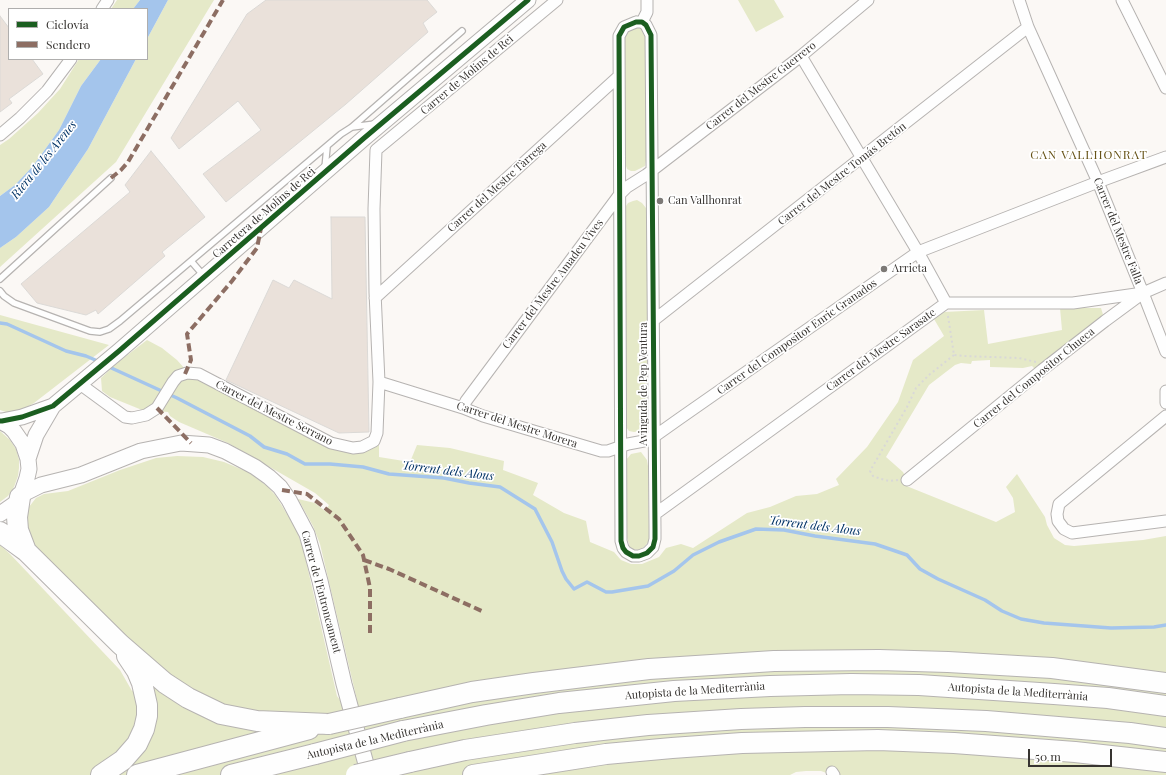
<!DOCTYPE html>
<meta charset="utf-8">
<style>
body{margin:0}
#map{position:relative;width:1166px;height:775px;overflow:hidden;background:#fbf8f5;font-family:"Playfair Display",serif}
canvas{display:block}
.legend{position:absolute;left:8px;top:8px;width:140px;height:52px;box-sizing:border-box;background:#fff;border:1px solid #afaead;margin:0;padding:5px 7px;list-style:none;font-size:12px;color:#373431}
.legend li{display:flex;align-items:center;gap:8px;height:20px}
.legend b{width:20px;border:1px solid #afaead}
.scale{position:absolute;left:1028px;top:749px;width:84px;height:18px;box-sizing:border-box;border:2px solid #373431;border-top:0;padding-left:5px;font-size:12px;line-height:14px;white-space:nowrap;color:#373431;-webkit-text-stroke:3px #fff;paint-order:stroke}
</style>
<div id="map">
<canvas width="1166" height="775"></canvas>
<ul class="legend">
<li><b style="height:5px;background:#1b5e20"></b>Ciclovía</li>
<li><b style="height:5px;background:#8d6e63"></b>Sendero</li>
</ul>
<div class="scale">50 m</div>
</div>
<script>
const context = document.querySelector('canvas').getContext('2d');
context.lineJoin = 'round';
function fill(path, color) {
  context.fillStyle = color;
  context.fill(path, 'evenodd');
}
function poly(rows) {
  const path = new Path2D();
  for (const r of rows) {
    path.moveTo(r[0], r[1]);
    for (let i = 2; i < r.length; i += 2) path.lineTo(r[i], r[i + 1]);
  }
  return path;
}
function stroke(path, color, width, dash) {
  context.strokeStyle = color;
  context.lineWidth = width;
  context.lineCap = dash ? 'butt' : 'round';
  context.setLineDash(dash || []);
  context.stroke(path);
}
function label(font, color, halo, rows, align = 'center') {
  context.font = font + ' "Playfair Display",serif';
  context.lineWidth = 3.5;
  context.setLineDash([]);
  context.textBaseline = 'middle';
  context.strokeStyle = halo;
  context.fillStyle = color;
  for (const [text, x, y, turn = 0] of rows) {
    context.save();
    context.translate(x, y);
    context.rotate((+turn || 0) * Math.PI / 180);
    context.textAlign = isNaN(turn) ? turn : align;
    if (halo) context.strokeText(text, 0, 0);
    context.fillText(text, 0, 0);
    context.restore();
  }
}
fill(poly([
 [117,0,140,0,133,9,111,9],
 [168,0,214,0,116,162,0,267,0,248,16,237,49,207,88,149,136,59,147,59,147,39],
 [738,0,774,0,784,17,756,32],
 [634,27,638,27,644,31,646,36,646,160,645,166,635,171,631,171,627,169,625,163,623,36,625,32],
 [79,59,101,59,81,86,59,130,33,166,15,185,0,196,0,145,9,139,38,113,60,89],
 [637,200,642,203,646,208,647,213,647,423,644,428,640,431,634,432,629,431,626,427,624,209,628,203,633,201],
 [1060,308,1101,308,1104,318,1035,369,1032,366,1023,368,990,367,990,360,972,361,971,364,961,363,955,365,929,385,886,457,903,472,907,480,904,485,996,522,1015,512,1013,498,1006,487,1017,474,1045,517,1047,525,1054,538,1065,545,1074,546,1143,540,1166,536,1166,775,832,775,821,771,806,771,796,772,790,775,0,775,0,545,10,554,120,670,132,691,165,675,37,549,28,537,25,512,36,498,44,494,68,491,120,470,156,458,177,456,203,457,224,462,248,472,267,486,276,496,296,529,303,548,337,696,343,704,357,700,320,544,313,526,298,499,315,503,325,511,329,505,315,493,228,443,179,422,170,416,168,412,142,410,110,397,102,391,101,378,117,363,147,340,162,348,177,360,193,378,202,381,325,444,379,442,379,457,410,462,417,445,450,448,504,461,503,470,538,483,533,495,564,513,586,521,590,542,614,552,621,560,631,564,642,564,659,557,666,548,681,544,693,548,747,513,770,507,796,496,817,494,839,485,836,479,867,447,898,402,913,360,944,336,934,319,944,312,984,310,988,344,1062,330],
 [0,315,109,345,34,403,18,412,9,413,0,410],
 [0,431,10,440,16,449,19,460,19,468,18,476,14,487,8,496,0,502],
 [641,452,647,460,648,466,649,541,644,547,639,550,633,549,630,547,626,535,626,460,631,454]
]), '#e5e9c8');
fill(poly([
 [140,0,168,0,147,39,147,9,133,9],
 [101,59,136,59,88,149,49,207,16,237,0,248,0,196,15,185,33,166,59,130,81,86]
]), '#a4c5ec');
stroke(poly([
 [0,323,7,324,66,351,86,356,100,362],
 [107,366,177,398,250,436,264,447,287,454,305,464,330,464,363,467,389,474,444,478,469,483,500,487,535,509,552,542,562,571,566,579,574,589,587,582,606,592,612,592,648,586,674,571,693,555,719,542,756,529,784,530,815,536,875,544,907,555,920,569,938,579,985,600,1002,611,1021,619,1044,623,1111,628,1154,627,1166,625]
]), '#a4c5ec', 3.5);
const building = poly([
 [266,0,427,0,437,12,423,23,428,32,346,104,226,202,203,174,261,130,238,101,179,149,171,138,247,14,266,0],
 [0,16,9,28,9,59,32,59,43,74,9,99,12,103,0,112,0,16],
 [151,151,205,217,162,252,165,256,98,314,96,310,86,315,37,303,21,284,130,192,125,185,151,151],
 [331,217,365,217,369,432,339,433,226,380,273,280,289,288,294,280,332,299,331,217]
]);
fill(building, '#eae1da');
stroke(building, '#dbd9d6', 1);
const lane = poly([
 [352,127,375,124],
 [325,168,327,147],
 [191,261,204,276],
 [0,279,111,178],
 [0,291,4,296,14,303,90,331,100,332,109,329,120,321,341,134,352,127,462,31]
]);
const street = poly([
 [1019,0,1028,27,1098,182,1143,293,1166,352],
 [1122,0,1166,88],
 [102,9,108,0],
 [636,22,642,22,646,25,651,35,655,529,655,539,653,547,647,553,639,556,633,556,626,552,623,548,621,541,619,36,624,27,636,22],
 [642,22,647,12,647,0],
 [801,56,918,252,946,303],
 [0,135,20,118,47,91,71,59],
 [375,298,619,76],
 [654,320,1028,27],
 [379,382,463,408,483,416,601,451,608,451,628,444,644,441,655,436,679,419,918,252,1098,182,1166,157],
 [80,384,125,417,132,418,146,415,157,408,173,382,178,376,187,373,199,374,331,443,353,448,362,447,374,441,377,433,379,382,375,292,374,209,376,150,557,0],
 [1166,391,1166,403],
 [463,408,466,401,620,194,627,187,646,175,801,56,868,0],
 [1166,416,1059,504,1057,514,1058,521,1064,529,1072,533,1166,521],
 [907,480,1042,370,1105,321,1143,293,1166,283],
 [655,514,946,303,1073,303,1143,293],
 [832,772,834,775]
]);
const secondary = poly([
 [0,421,9,426,14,431,23,444,28,459,29,469,27,478,21,495,16,503,0,514],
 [2,421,22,417,53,406,119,351,363,139,528,0],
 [28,459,36,435,53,406],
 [21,495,41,485,81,475,141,451,181,443,209,445,225,451,255,467,269,477,280,487,289,500,307,534,320,581,344,684,369,775]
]);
const highway = poly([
 [20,497,17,517,18,530,26,551],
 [0,532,26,551,120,644,165,683,188,698,221,714,257,721,329,724],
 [400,708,472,692,534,683,649,669,774,661,879,660,948,662,1052,668,1166,683],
 [403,731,486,715,559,703,674,691,770,686,851,684,919,685,1054,694,1108,698,1166,706],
 [410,762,465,750,575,733,648,725,741,719,805,717,888,717,986,721,1130,733,1166,738],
 [101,775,123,760,137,744,144,729,147,716,147,705,142,683,137,671,127,656],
 [137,775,309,729],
 [231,775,315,754],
 [473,775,606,754,672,748,742,743,878,740,954,743,1075,752,1166,762]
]);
stroke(lane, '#b6b3b1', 8);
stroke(street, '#b6b3b1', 13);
stroke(secondary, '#b6b3b1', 17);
stroke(highway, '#b6b3b1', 22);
stroke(poly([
 [948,316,954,355,963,356,1019,358,1036,362],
 [898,480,889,481,881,479,873,476,870,471,907,407,916,388,929,375,954,355]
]), '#d9d8d7', 2, [2, 3]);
stroke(lane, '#fefefe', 5.5);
stroke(street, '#fefefe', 11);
stroke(secondary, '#fefefe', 15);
stroke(highway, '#fefefe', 20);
const highwayBridge = poly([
 [329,724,400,708],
 [315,754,403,731],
 [356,775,410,762]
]);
stroke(highwayBridge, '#b6b3b1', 22, []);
stroke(highwayBridge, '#fefefe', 20);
stroke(poly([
 [111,178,121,170,128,162,223,0],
 [185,374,191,360,187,334,232,281,257,248,261,228],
 [157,408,191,443],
 [282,490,307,494,339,519,363,555,370,588,370,633],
 [364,560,389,569,484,612]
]), '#8d6e63', 4, [8, 4]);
stroke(poly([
 [636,22,642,22,646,25,651,35,655,529,655,539,653,547,647,553,639,556,633,556,626,552,623,548,621,541,619,36,624,27,636,22],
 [0,421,2,421,22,417,53,406,119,351,363,139,528,0]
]), '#1b5e20', 5);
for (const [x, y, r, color] of [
 [660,201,4,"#7c7976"],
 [884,269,4,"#7c7976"]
]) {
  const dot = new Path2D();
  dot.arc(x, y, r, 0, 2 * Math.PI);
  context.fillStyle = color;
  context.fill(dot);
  stroke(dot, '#fff', 1.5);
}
label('11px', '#373431', '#fff', [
 ["Carrer de Molins de Rei",467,75,-40],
 ["Carrer del Mestre Guerrero",761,86,-38],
 ["Carrer del Mestre Tomás Bretón",842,174,-38],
 ["Carrer del Mestre Tàrrega",497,187,-42],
 ["Carretera de Molins de Rei",264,213,-41],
 ["Carrer del Mestre Falla",1118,231,68],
 ["Carrer del Mestre Amadeu Vives",553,284,-53],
 ["Carrer del Compositor Enric Granados",797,337,-35],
 ["Carrer del Mestre Sarasate",881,350,-36],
 ["Carrer del Compositor Chueca",1034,378,-39],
 ["Avinguda de Pep Ventura",644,384,-90],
 ["Carrer del Mestre Serrano",274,413,27],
 ["Carrer del Mestre Morera",517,425,18],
 ["Carrer de l'Entroncament",321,592,75],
 ["Autopista de la Mediterrània",695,691,-4],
 ["Autopista de la Mediterrània",1018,692,4],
 ["Autopista de la Mediterrània",375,740,-13]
]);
label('11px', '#373431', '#fff', [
 ["Can Vallhonrat",668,201],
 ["Arrieta",892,269]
], 'left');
context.letterSpacing = '1px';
label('12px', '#665216', '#fff', [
 ["CAN VALLHONRAT",1089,155]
]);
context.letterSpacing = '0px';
label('italic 12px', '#003265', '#fff', [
 ["Riera de les Arenes",44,160,-51],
 ["Torrent dels Alous",448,471,7],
 ["Torrent dels Alous",815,526,7]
]);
</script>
